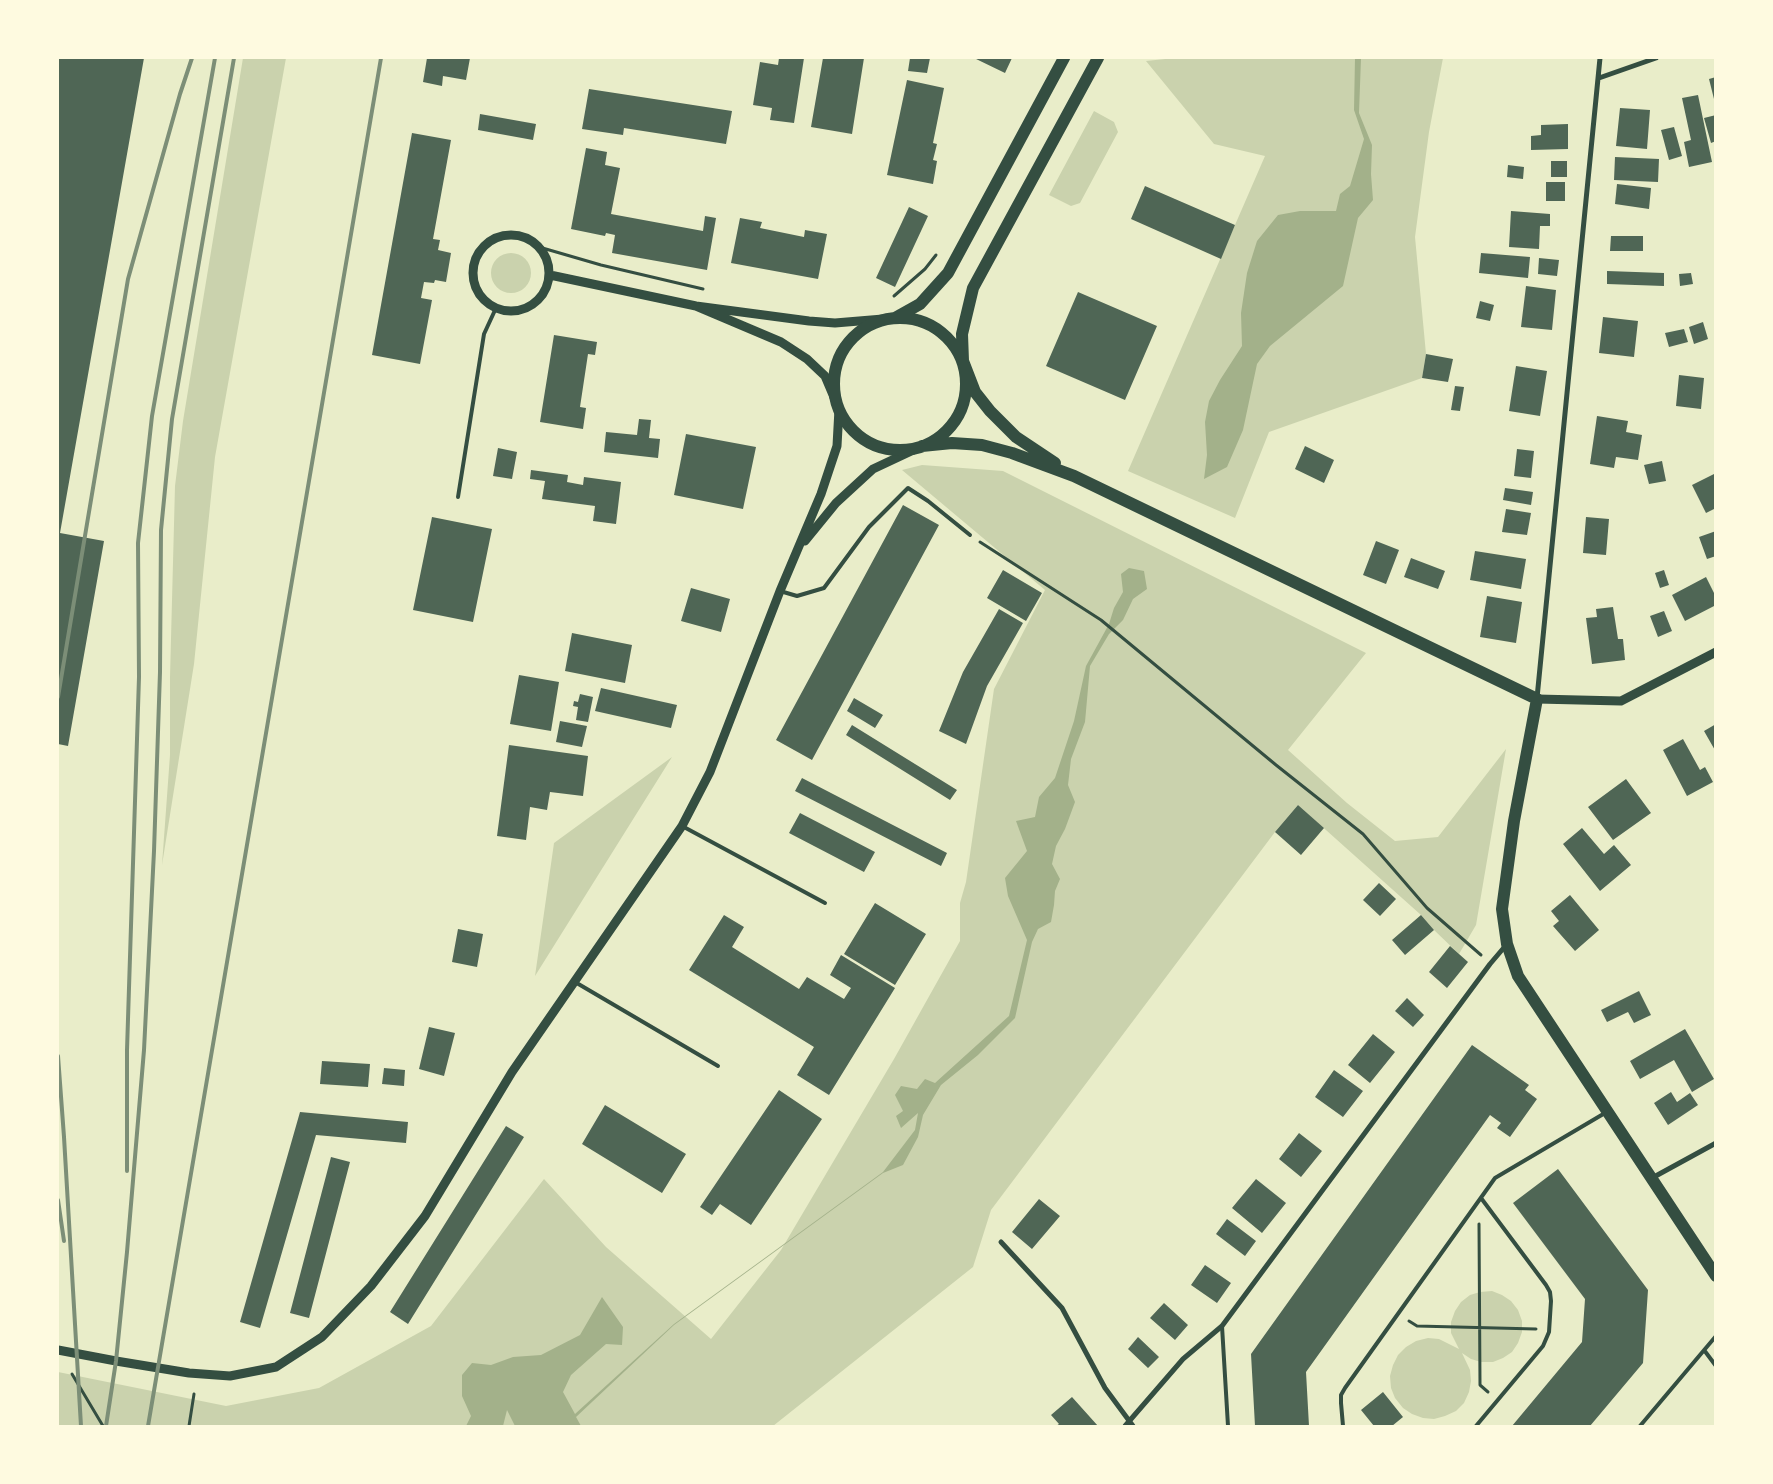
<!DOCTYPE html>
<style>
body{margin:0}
#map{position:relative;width:1773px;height:1484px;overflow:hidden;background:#e9edc9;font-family:Manrope,sans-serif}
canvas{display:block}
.frame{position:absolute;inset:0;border:59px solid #fefae0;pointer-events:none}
</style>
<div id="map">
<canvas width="1773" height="1484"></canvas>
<div class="frame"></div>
</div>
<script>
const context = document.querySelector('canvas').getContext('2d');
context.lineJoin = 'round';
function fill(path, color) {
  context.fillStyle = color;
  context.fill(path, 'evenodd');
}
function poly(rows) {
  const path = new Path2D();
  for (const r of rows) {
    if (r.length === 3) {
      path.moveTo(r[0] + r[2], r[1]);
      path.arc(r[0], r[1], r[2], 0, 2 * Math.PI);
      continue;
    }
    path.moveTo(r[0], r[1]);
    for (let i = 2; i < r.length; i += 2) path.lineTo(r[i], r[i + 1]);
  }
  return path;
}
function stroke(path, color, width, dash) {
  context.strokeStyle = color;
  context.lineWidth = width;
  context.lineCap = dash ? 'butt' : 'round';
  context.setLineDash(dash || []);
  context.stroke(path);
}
fill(poly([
 [243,58,286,58,215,457,194,664,162,865,170,755,170,677,175,486,183,421],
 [1175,58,1443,58,1429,132,1415,237,1426,354,1422,378,1269,432,1235,518,1128,471,1265,156,1214,144,1146,61],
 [1094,111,1114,122,1118,132,1080,203,1071,206,1049,195],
 [511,273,20],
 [922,465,1003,471,1366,653,1288,750,1347,803,1395,841,1438,837,1506,749,1476,925,1459,954,1434,930,1421,915,1298,805,1275,832,991,1210,973,1267,773,1426,58,1426,58,1372,226,1406,319,1388,431,1326,544,1179,606,1247,711,1339,781,1250,894,1059,960,941,960,903,966,882,994,689,1045,590,902,470],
 [672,757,535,976,554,843],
 [1492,1291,1502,1295,1511,1301,1518,1310,1522,1321,1522,1332,1518,1343,1512,1352,1503,1358,1493,1362,1481,1362,1471,1359,1462,1353,1470,1370,1471,1381,1469,1392,1464,1403,1456,1411,1445,1416,1434,1419,1423,1418,1412,1414,1403,1408,1395,1398,1391,1388,1390,1376,1393,1365,1398,1355,1406,1347,1416,1341,1428,1338,1439,1339,1459,1349,1451,1333,1451,1322,1455,1311,1461,1302,1470,1295,1480,1292]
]), '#cad2ad');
fill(poly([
 [1355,58,1361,58,1359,113,1372,145,1371,174,1373,200,1358,218,1343,286,1270,346,1257,364,1243,430,1227,467,1204,479,1207,455,1205,422,1209,401,1220,380,1242,346,1241,313,1247,273,1257,241,1278,215,1300,211,1336,211,1340,194,1350,186,1364,139,1354,110],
 [1129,568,1144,571,1147,589,1133,599,1123,620,1109,634,1090,666,1085,722,1071,759,1068,785,1075,802,1065,829,1056,846,1052,864,1060,879,1055,891,1054,905,1051,922,1038,929,1032,942,1015,1018,978,1055,941,1085,923,1115,918,1137,903,1165,883,1173,674,1325,576,1417,581,1426,515,1426,507,1410,503,1426,466,1426,471,1416,462,1396,462,1375,472,1363,491,1365,513,1357,541,1355,580,1335,602,1297,623,1327,622,1345,606,1344,571,1375,563,1392,575,1414,674,1324,883,1172,915,1130,918,1113,901,1128,896,1116,903,1111,895,1095,901,1086,917,1089,925,1079,935,1083,1009,1016,1027,940,1008,896,1005,878,1027,851,1016,821,1035,817,1039,797,1055,778,1074,721,1086,666,1109,624,1114,608,1123,592,1121,574]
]), '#a3b18a');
fill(poly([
 [58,58,144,58,60,533,104,541,68,746,58,744],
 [427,58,470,58,466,80,443,76,442,86,423,82],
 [779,58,804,58,794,123,770,120,772,108,753,105,760,62,778,65],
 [823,58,864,58,852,134,811,127],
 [910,58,930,58,927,73,908,71],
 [974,58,1012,58,1005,73],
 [1716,77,1716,103,1715,103,1709,79],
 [907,80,944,88,933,143,937,144,933,160,937,161,933,184,887,175],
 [589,89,732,111,726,144,624,128,623,135,582,129],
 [1698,95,1712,162,1689,167,1684,142,1691,140,1682,98],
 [1620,108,1650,110,1647,149,1616,146],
 [480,114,536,124,533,140,478,130],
 [1716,115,1716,141,1711,143,1704,118],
 [1568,124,1568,149,1531,150,1531,136,1541,135,1541,125],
 [1674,127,1682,156,1669,160,1661,130],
 [412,133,451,140,433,239,440,240,438,250,451,253,446,282,435,280,434,283,424,282,421,298,432,300,420,364,372,355],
 [586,148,607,152,605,165,620,168,611,214,703,231,705,216,716,218,707,270,612,253,615,235,606,233,605,236,571,229],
 [1615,157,1659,159,1658,182,1614,180],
 [1551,161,1567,161,1567,177,1551,177],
 [1508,165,1524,167,1523,179,1507,177],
 [1546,182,1565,182,1565,201,1546,201],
 [1617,184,1651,188,1649,209,1615,204],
 [1145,186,1235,225,1221,259,1131,219],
 [909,207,928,216,895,287,876,278],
 [1511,211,1550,214,1550,226,1540,226,1539,249,1509,247],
 [740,218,762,222,760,228,804,237,805,230,827,234,818,279,731,263],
 [1611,236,1643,236,1643,251,1610,251],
 [1481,253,1530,257,1528,278,1479,273],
 [1539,258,1559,260,1557,276,1538,274],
 [1607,271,1664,273,1664,286,1607,284],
 [1691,273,1693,284,1680,286,1679,274],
 [1526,286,1556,290,1552,330,1521,327],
 [1078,292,1157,326,1125,400,1046,366],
 [1480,301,1494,305,1490,321,1476,318],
 [1603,317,1638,321,1634,357,1599,353],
 [1703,322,1708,339,1694,344,1689,327],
 [1684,329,1688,342,1669,347,1665,333],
 [554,335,597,342,595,355,588,354,580,407,586,408,583,429,540,422],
 [1426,354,1453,359,1448,382,1422,378],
 [1516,366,1547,371,1540,416,1509,411],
 [1679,375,1704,378,1701,409,1676,406],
 [1455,386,1464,387,1460,411,1451,410],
 [1597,416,1628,421,1626,432,1642,435,1638,460,1616,457,1614,468,1590,464],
 [639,419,651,420,649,438,660,439,658,458,604,452,606,432,637,435],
 [686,434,756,447,743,509,674,495],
 [1305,446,1334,460,1324,483,1295,469],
 [498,448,517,452,512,479,493,476],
 [1517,449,1534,451,1531,478,1514,476],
 [1662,461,1666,481,1649,484,1644,465],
 [531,470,568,475,567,482,583,485,584,477,621,482,616,524,593,521,595,506,542,499,545,481,530,479],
 [1716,473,1716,508,1706,513,1692,485],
 [1505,488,1533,492,1531,505,1503,500],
 [903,505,939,525,812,760,776,740],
 [1506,509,1531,513,1527,535,1502,532],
 [432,517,492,529,473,622,413,610],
 [1586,517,1609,519,1606,555,1583,553],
 [1716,531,1716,556,1707,559,1699,537],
 [1376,541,1399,550,1386,584,1363,575],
 [1475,551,1526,559,1521,589,1470,580],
 [1411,558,1445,571,1438,589,1404,577],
 [1003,570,1042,593,1026,621,987,598],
 [1664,570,1669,585,1660,588,1655,573],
 [1706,577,1716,597,1716,605,1685,621,1672,595],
 [691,588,730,599,721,632,681,621],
 [1487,596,1522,602,1516,643,1480,637],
 [1613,607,1618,639,1623,639,1625,660,1592,664,1586,618,1597,617,1596,609],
 [999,609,1023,623,987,686,966,744,939,731,963,672],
 [1664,611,1672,631,1658,637,1650,616],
 [572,633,632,645,625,683,565,671],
 [519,675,559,682,551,731,510,724],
 [601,688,677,705,671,728,595,711],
 [580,694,593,697,588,722,576,720,578,707,573,706,574,701,578,702],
 [854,698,883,715,875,728,847,711],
 [560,721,587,726,582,747,556,742],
 [1716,724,1716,752,1704,731],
 [852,725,957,790,950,800,846,735],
 [1683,739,1700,770,1705,767,1713,782,1687,796,1663,750],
 [509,745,588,756,583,796,550,792,547,810,530,807,526,840,497,836],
 [802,778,947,853,941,866,795,791],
 [1626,779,1651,813,1613,840,1588,807],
 [1298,805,1324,828,1301,855,1275,832],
 [800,813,875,852,864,872,789,833],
 [1582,828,1604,854,1614,845,1631,865,1600,891,1563,844],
 [1379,883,1396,899,1380,916,1363,900],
 [1570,895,1599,930,1575,951,1553,926,1559,921,1551,911],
 [875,903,926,934,895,985,844,954],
 [724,915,744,927,732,947,799,989,807,977,844,999,851,988,830,975,841,955,895,988,829,1095,797,1075,814,1047,689,970],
 [1421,915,1434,930,1405,955,1392,940],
 [458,929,483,934,477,967,452,962],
 [1450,946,1468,962,1447,988,1429,972],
 [1639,991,1651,1015,1634,1023,1628,1012,1607,1022,1601,1010],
 [1407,998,1424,1015,1413,1027,1395,1011],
 [429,1027,455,1033,444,1076,419,1069],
 [1685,1029,1714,1079,1692,1092,1674,1060,1640,1079,1630,1061],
 [1373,1034,1395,1052,1370,1083,1348,1065],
 [1472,1045,1529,1085,1525,1090,1537,1099,1510,1137,1497,1128,1501,1123,1490,1115,1306,1372,1309,1426,1255,1426,1251,1354],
 [322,1061,370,1064,368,1087,320,1084],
 [384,1068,405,1070,404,1086,382,1084],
 [1334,1070,1363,1091,1343,1117,1315,1097],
 [779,1090,822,1119,751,1225,720,1204,712,1215,700,1207],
 [1671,1092,1677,1102,1690,1093,1698,1105,1668,1125,1654,1103],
 [605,1105,686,1154,662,1193,582,1144],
 [300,1112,408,1122,406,1143,316,1135,260,1328,240,1322],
 [506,1126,524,1137,408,1324,390,1312],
 [1299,1133,1322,1151,1301,1177,1279,1159],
 [331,1157,350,1162,309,1318,290,1313],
 [1558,1169,1648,1290,1643,1363,1590,1426,1512,1426,1582,1342,1585,1299,1513,1203],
 [1256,1179,1286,1203,1262,1233,1232,1208],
 [1039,1199,1060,1216,1032,1249,1012,1232],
 [1227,1219,1256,1241,1245,1256,1216,1234],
 [1205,1265,1231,1283,1217,1303,1191,1285],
 [1164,1303,1188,1325,1175,1340,1150,1318],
 [1138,1337,1159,1357,1148,1368,1128,1349],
 [1383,1392,1403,1417,1392,1426,1374,1426,1361,1410],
 [1072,1397,1098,1426,1056,1426,1059,1424,1051,1415]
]), '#4f6655');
stroke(poly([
 [539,247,601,265,703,289],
 [894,296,925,269,936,255],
 [980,542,1101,620,1276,765,1363,834,1427,908,1481,955],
 [1479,1224,1480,1385,1488,1392],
 [1409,1321,1417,1326,1536,1329],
 [72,1374,103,1426],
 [189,1426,194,1394]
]), '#344e41', 3);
stroke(poly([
 [458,497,484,334,496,308],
 [780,591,797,596,824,588,869,527,908,488,928,501,970,535],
 [682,826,825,903],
 [575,982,718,1066],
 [1222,1326,1228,1426],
 [1704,1350,1716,1366],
 [1343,1426,1341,1403,1341,1395,1345,1388,1495,1178,1605,1113],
 [1476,1426,1543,1346,1549,1332,1551,1301,1550,1292,1546,1285,1481,1198],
 [1640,1426,1716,1336]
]), '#344e41', 4);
stroke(poly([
 [1599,78,1656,58],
 [1537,698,1600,58],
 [1652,1178,1716,1143],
 [1001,1242,1062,1308,1105,1388,1133,1426],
 [1125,1426,1183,1359,1222,1326,1490,964,1507,944]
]), '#344e41', 5);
stroke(poly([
 [511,273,38],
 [550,275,696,306,809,321,835,323,895,318],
 [805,541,836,503,873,469,922,446],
 [1537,699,1621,701,1716,652],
 [58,1350,116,1361,189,1373,230,1376,276,1367,322,1337,371,1286,425,1216,512,1072,682,826,710,772,780,591,821,494,837,446,839,409,825,376,807,359,781,342,696,306]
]), '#344e41', 9);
stroke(poly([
 [900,384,66],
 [895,318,920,304,948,273,1064,58],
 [922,446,952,443,982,445,1012,453,1074,476,1537,699,1514,821,1502,909,1507,944,1518,976,1716,1276],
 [1055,463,1016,437,990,411,975,392,963,361,962,334,973,288,1098,58]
]), '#344e41', 12);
stroke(poly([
 [58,697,128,279,180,94,192,58],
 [58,1056,64,1137,81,1426],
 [127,1171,127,1050,139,677,138,543,152,416,215,58],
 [58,1200,64,1241],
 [106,1426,116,1361,127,1252,144,1050,154,851,160,672,161,530,172,419,234,58],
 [148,1426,381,58]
]), '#7c8e77', 4);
</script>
